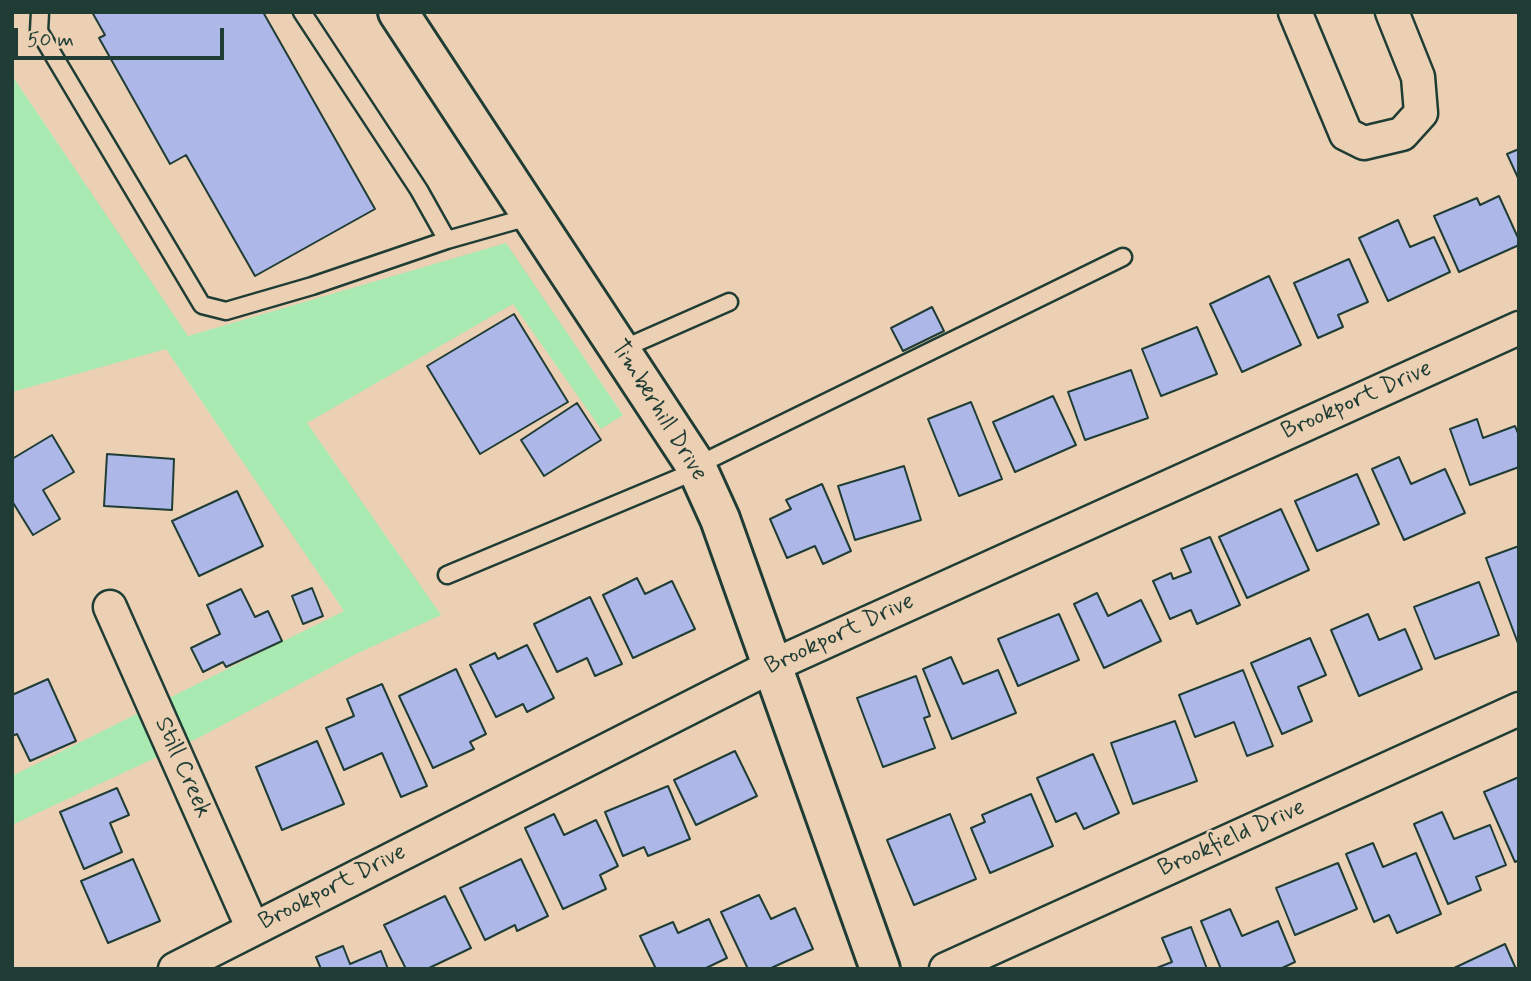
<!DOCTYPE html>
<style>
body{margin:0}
#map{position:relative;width:1531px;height:981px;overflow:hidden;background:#ecd0b3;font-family:Mynerve,sans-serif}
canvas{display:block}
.frame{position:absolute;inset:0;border:14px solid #1f3d34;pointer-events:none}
.scale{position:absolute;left:14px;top:28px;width:210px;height:32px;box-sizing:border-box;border:4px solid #1f3d34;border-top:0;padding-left:9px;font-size:21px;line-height:24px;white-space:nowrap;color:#1f3d34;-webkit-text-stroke:5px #ecd0b3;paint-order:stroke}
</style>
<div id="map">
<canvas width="1531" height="981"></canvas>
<div class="frame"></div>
<div class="scale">50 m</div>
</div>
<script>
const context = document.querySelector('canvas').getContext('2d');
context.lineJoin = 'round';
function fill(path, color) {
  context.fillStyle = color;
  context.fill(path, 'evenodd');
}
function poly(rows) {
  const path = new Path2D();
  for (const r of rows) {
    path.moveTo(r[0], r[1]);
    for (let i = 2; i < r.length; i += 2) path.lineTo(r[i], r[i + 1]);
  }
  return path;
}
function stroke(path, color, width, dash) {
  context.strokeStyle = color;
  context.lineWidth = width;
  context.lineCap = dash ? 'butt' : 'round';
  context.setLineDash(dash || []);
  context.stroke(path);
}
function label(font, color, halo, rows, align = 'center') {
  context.font = font + ' Mynerve,sans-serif';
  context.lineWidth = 5;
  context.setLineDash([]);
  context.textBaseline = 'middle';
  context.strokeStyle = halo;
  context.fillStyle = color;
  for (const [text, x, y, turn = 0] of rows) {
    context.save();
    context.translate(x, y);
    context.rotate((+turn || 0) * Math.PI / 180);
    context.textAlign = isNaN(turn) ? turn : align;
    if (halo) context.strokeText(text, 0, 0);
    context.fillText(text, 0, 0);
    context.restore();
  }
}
fill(poly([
 [12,12,13,77,188,336,506,243,623,415,601,429,513,304,307,423,441,615,354,655,202,736,12,825,12,776,344,611,166,349,12,392]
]), '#a9e9b2');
const building = poly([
 [92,12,263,12,375,209,255,276,186,155,170,164,99,38,105,35,92,12],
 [1519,149,1519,180,1507,154,1519,149],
 [1499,196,1519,240,1519,245,1459,272,1434,216,1477,198,1480,205,1499,196],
 [1398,220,1410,247,1434,237,1450,272,1388,301,1359,238,1398,220],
 [1349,259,1368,302,1338,315,1343,327,1318,338,1294,283,1349,259],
 [1269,276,1301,345,1242,372,1210,304,1269,276],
 [932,307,944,331,903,351,891,328,932,307],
 [514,314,568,402,480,454,427,366,514,314],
 [1197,327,1217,374,1161,396,1142,349,1197,327],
 [1131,370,1148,418,1085,440,1068,392,1131,370],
 [1053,396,1076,445,1015,472,993,422,1053,396],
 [971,402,1002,479,959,496,928,419,971,402],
 [577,403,601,440,544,476,521,440,577,403],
 [1477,419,1483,438,1515,426,1519,436,1519,467,1470,485,1450,429,1477,419],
 [52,435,74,472,43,490,60,519,33,535,12,501,12,459,52,435],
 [107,454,174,459,172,510,104,506,107,454],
 [1399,457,1411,484,1445,469,1465,513,1404,540,1372,469,1399,457],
 [904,466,921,520,855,540,838,486,904,466],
 [1357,474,1379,524,1317,551,1295,501,1357,474],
 [822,484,851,551,823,564,815,546,787,558,770,519,791,509,786,500,822,484],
 [237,491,263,546,199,576,172,521,237,491],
 [1281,509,1309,570,1247,598,1219,537,1281,509],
 [1210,537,1240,605,1197,624,1191,610,1170,619,1153,581,1171,573,1173,579,1191,572,1181,549,1210,537],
 [1519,546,1519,646,1486,558,1519,546],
 [637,578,645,594,672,581,695,629,633,658,603,595,637,578],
 [1479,582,1499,635,1435,659,1414,607,1479,582],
 [312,588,323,616,303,624,292,596,312,588],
 [241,589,255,617,268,611,282,641,226,667,223,662,203,672,191,648,220,634,207,605,241,589],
 [1097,593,1108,616,1141,600,1161,641,1104,668,1074,604,1097,593],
 [590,597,622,664,595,676,587,658,557,672,534,624,590,597],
 [1059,614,1079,660,1018,686,998,639,1059,614],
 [1368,614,1379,640,1405,629,1422,669,1359,696,1331,630,1368,614],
 [1310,638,1326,675,1298,687,1312,721,1282,734,1251,663,1310,638],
 [527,645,554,698,527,712,523,704,496,717,470,665,495,653,498,659,527,645],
 [951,657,963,684,998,670,1016,713,952,739,923,669,951,657],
 [456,669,486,734,470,742,474,749,433,768,399,696,456,669],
 [1243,670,1273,746,1247,756,1234,722,1195,737,1179,695,1243,670],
 [916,676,930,716,924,718,935,748,883,767,857,698,916,676],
 [48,679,76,741,30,761,17,734,12,736,12,695,48,679],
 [382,684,427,786,401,797,382,753,344,770,326,728,354,716,347,699,382,684],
 [1175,721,1197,781,1133,804,1111,743,1175,721],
 [317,741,344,804,282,830,256,767,317,741],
 [735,751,757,796,696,825,674,780,735,751],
 [1093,754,1119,813,1084,829,1076,813,1056,822,1037,778,1093,754],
 [1519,777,1519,860,1515,862,1484,792,1519,777],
 [668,786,690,839,648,856,644,847,623,856,605,812,668,786],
 [117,788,129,815,110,823,122,852,84,869,60,812,117,788],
 [1031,794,1053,846,990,873,971,828,985,822,982,815,1031,794],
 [1442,812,1454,839,1490,825,1506,865,1476,877,1481,890,1448,904,1414,824,1442,812],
 [554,814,564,835,596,820,618,866,600,875,606,889,563,909,525,828,554,814],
 [950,814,976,879,914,905,887,840,950,814],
 [1373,843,1383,867,1416,853,1441,914,1397,933,1389,915,1374,922,1346,854,1373,843],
 [133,859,160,921,108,943,81,881,133,859],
 [521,859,548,916,517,931,515,925,485,940,460,888,521,859],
 [1338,863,1357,909,1295,935,1276,888,1338,863],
 [759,895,771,919,795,908,813,949,769,969,748,969,721,912,759,895],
 [445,896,471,948,427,969,406,969,384,925,445,896],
 [1230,909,1242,936,1278,921,1295,962,1280,969,1221,969,1201,921,1230,909],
 [709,919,727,958,704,969,656,969,640,936,673,922,678,933,709,919],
 [1191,927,1207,969,1154,969,1172,962,1162,938,1191,927],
 [1505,944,1516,969,1452,969,1505,944],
 [343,946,350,964,381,951,388,969,321,969,316,957,343,946]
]);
fill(building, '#adb8e8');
stroke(building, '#1f3d34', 2);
const lane = poly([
 [40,12,39,31,202,305,226,311,312,286,447,240],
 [302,12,419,190,447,240,532,216],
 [620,350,729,302],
 [696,466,1123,257],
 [447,575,698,470]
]);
const street = poly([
 [1295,12,1346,134,1364,143,1402,134,1421,113,1418,77,1392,12],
 [110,607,253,929],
 [175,969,772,666,1519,328],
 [946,969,1519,709]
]);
const secondary = poly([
 [398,12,696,466,720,519,880,969]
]);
stroke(lane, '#1f3d34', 21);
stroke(street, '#1f3d34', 37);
stroke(secondary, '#1f3d34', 44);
stroke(lane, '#ecd0b3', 16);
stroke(street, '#ecd0b3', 32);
stroke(secondary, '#ecd0b3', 38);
label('24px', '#1f3d34', '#ecd0b3', [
 ["Brookport Drive",1357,401,-24],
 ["Timberhill Drive",658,411,58],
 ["Brookport Drive",840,635,-25],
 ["Still Creek",182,768,66],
 ["Brookfield Drive",1232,839,-24],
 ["Brookport Drive",333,888,-27]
]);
</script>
